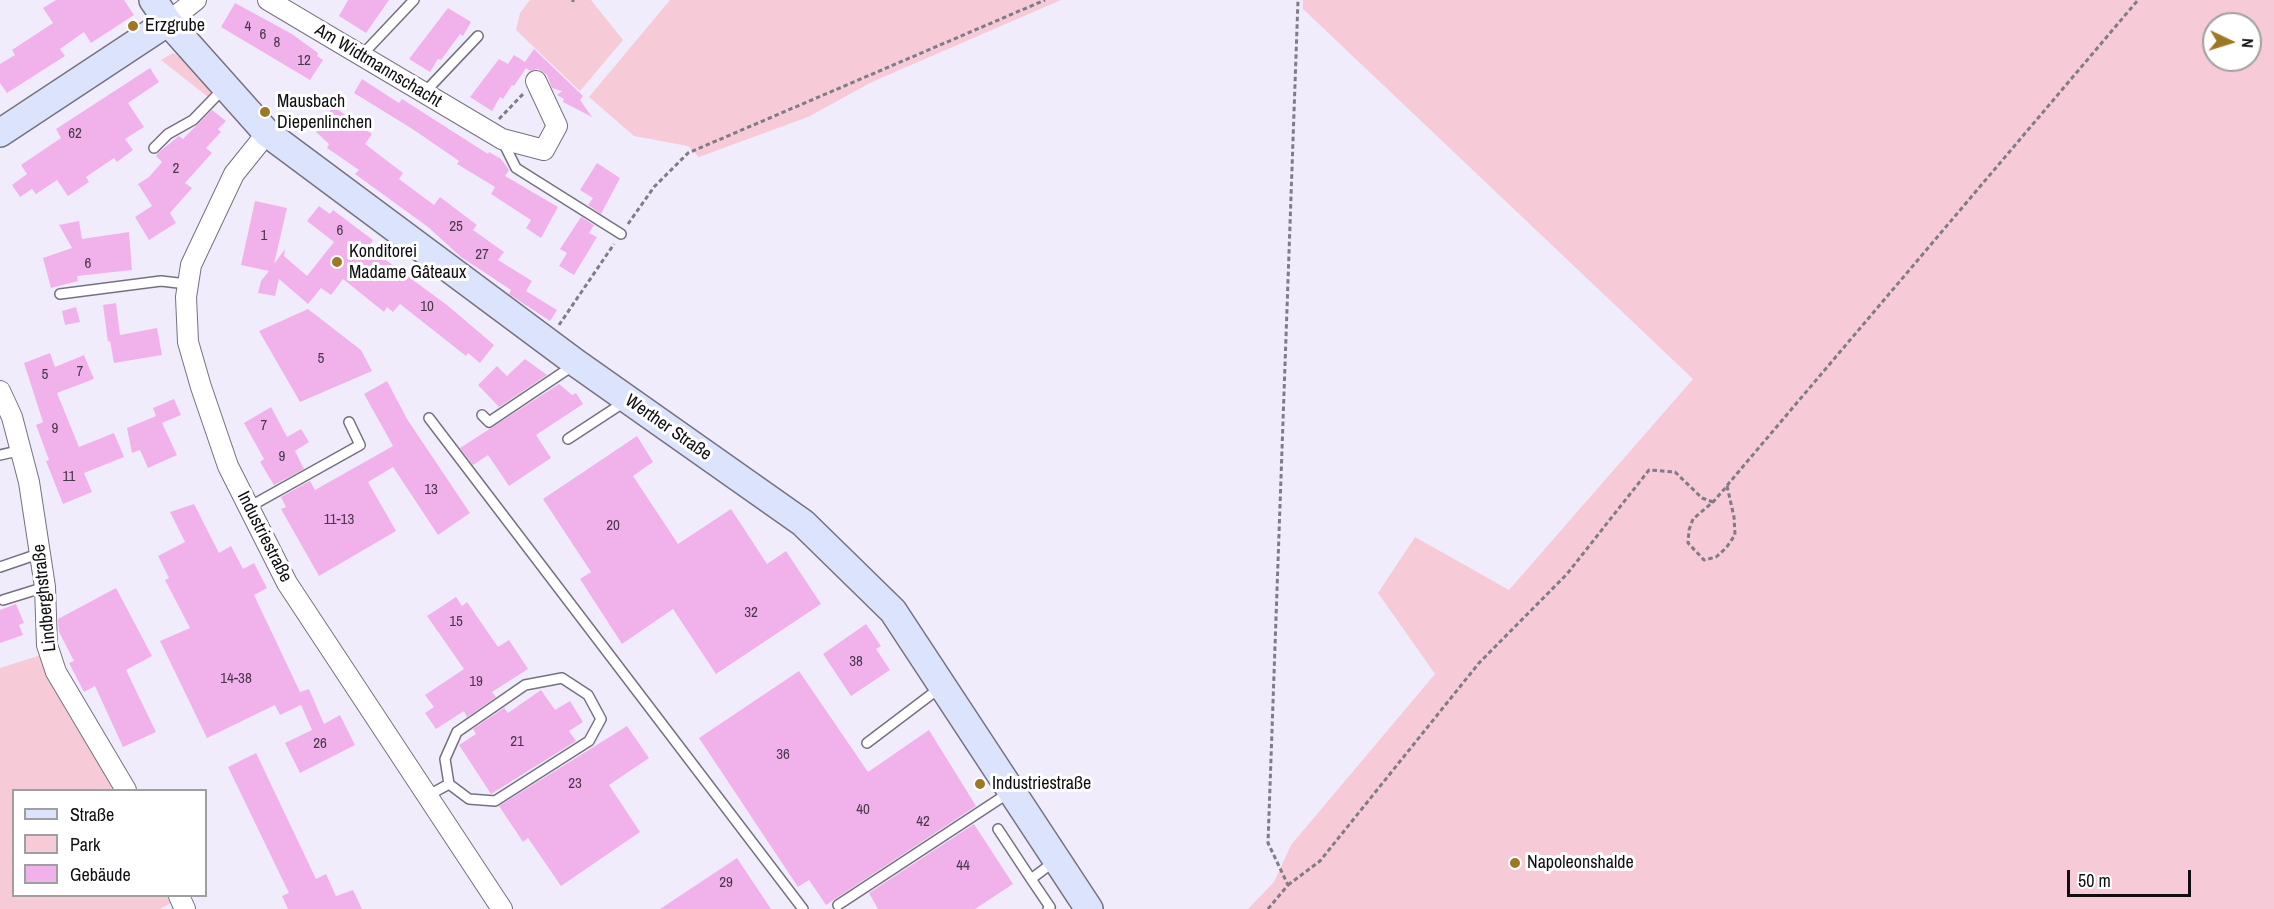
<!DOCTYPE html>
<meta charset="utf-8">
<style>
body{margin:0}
#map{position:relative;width:2274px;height:909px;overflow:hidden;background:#f1ecfc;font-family:"Archivo Narrow",sans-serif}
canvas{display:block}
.legend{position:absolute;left:12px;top:789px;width:195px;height:108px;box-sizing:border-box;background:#fff;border:2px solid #9f9fa1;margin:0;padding:8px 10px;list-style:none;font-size:18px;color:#100e13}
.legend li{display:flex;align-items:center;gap:12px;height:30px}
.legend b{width:30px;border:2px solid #9f9fa1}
.north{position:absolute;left:2202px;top:12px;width:60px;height:60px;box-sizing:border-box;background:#fff;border:2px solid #9f9fa1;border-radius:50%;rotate:94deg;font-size:16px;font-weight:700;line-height:24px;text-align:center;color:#100e13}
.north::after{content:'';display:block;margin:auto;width:21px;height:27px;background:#9f7825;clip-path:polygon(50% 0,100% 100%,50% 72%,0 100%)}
.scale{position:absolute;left:2067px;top:870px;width:124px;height:27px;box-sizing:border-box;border:3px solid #100e13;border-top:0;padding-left:8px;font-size:18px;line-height:21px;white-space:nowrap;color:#100e13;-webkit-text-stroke:4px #fff;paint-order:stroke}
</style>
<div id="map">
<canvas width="2274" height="909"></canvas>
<ul class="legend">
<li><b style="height:8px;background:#dce3fd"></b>Straße</li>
<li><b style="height:16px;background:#f7cad8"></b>Park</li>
<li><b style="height:16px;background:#f1b2ec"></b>Gebäude</li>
</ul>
<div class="north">N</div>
<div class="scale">50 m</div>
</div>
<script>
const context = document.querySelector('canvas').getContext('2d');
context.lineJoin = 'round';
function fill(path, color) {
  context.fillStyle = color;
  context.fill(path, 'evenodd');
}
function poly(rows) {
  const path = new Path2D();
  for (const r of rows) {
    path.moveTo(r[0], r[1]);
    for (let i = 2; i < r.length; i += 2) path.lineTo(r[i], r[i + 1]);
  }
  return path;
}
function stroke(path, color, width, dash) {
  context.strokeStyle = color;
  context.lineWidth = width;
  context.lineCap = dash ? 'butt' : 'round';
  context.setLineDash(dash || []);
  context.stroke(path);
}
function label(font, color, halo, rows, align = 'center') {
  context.font = font + ' "Archivo Narrow",sans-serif';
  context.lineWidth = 6;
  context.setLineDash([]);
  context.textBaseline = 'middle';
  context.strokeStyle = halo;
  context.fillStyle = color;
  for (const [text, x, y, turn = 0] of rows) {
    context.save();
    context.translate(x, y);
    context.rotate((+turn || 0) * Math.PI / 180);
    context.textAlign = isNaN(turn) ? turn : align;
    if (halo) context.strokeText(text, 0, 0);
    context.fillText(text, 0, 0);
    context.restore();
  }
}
fill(poly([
 [530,0,591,0,623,40,580,91,516,30,520,13],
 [670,0,1061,0,872,82,808,117,699,157,688,146,634,136,589,97],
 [1303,0,2274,0,2274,909,1248,909,1274,882,1291,845,1435,674,1378,593,1415,537,1509,590,1693,379,1303,9],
 [2214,24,2250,24,2250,60,2214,60],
 [173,53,185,60,213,89,208,97,161,60],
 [41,655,113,790,14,790,14,896,167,896,171,903,160,909,0,909,0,668]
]), '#f7cad8');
fill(poly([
 [56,0,124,0,134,15,91,43,84,32,60,49,65,56,7,93,0,83,0,64,15,55,12,50,53,23,43,8],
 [348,0,389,0,366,33,339,16],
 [235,3,292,34,318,53,317,56,323,60,310,80,221,27],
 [448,8,471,22,463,36,460,34,441,60,438,59,430,72,409,59],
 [534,49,583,96,580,100,592,117,563,102,564,99,557,95,562,91,552,88,547,75,538,69,530,71,526,68,514,86,512,85,503,99,500,97,492,111,470,97,499,59,508,64,514,55,525,62],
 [150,68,159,82,128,103,144,127,125,139,133,150,117,162,114,158,86,177,89,182,68,196,57,180,36,194,32,189,20,197,12,185,27,174,21,165,61,138,56,129],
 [362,79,399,103,402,99,488,154,489,152,501,159,509,170,505,176,558,207,541,238,526,228,531,220,491,194,495,187,457,164,459,161,414,130,354,93],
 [333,106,372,134,365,144,403,173,399,179,434,205,440,197,477,225,473,230,504,252,498,260,532,281,526,291,557,310,550,321,509,294,511,290,461,257,428,227,355,174,359,170,327,148,329,144,316,132],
 [212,110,226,121,218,129,221,132,206,148,212,153,185,183,192,188,170,213,176,223,149,240,135,217,152,206,138,184,149,177,162,162,156,156,158,153,179,136,183,139],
 [597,163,620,178,601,214,588,205,593,198,580,190],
 [255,201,287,208,274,264,285,249,284,256,307,276,334,242,307,221,319,206,330,214,333,210,373,240,368,247,447,305,494,345,480,363,468,353,466,356,400,304,393,312,387,307,384,312,343,279,331,295,321,288,308,304,279,279,275,296,258,293,261,281,269,271,241,265],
 [581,217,594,225,589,233,597,237,574,275,559,266,567,253,560,249],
 [79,221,82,239,129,232,132,270,77,276,78,281,51,288,43,258,72,248,59,225],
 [116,303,120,335,157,328,162,355,114,363,110,341,108,342,103,305],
 [76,307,80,322,65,325,62,311],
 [308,309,361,350,372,371,300,402,259,331],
 [50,353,55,367,84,355,94,379,57,393,79,447,114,433,124,457,84,473,92,492,63,504,46,461,49,460,36,425,43,422,24,363],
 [525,359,547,375,499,407,478,385,497,366,507,376],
 [387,381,407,419,470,513,438,535,393,467,368,482,396,531,319,576,281,509,286,507,281,497,310,481,315,490,393,446,364,394],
 [559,384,572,395,576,393,583,404,536,435,551,458,509,486,488,455,473,465,460,448],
 [174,399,181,415,162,423,177,455,148,468,140,450,132,453,127,428,156,416,153,408],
 [271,407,287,437,301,429,309,442,295,451,304,469,274,485,260,462,264,459,244,423],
 [637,436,653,462,633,476,678,544,731,509,767,564,786,551,821,604,716,674,673,609,622,644,580,579,591,572,543,499],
 [194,504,219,553,231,546,243,569,254,563,267,588,254,595,300,692,309,689,324,724,340,715,355,745,300,773,285,743,312,730,301,705,280,715,275,705,207,738,160,641,190,628,165,580,169,578,158,556,185,542,170,512],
 [116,588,152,656,126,670,156,732,123,747,95,686,84,692,69,663,74,661,59,632,58,619],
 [456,597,462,606,467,602,498,647,509,640,528,669,492,692,496,697,467,717,464,711,436,729,425,713,434,707,425,695,464,669,427,616],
 [16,604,24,623,19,625,23,635,0,643,0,610],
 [866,624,881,646,876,649,890,670,851,696,823,654],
 [799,671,868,772,929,730,976,806,826,905,809,880,798,887,699,738],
 [541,690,555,710,570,701,583,722,569,731,576,741,491,794,459,745,476,734,473,729,504,708,508,713],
 [627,726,649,758,609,785,640,832,561,886,528,838,523,842,499,806],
 [256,753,316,879,326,874,336,896,353,890,362,909,288,909,282,896,289,893,228,767],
 [974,824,1013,884,975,909,878,909,869,893],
 [737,858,771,909,660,909]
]), '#f1b2ec');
const lane = poly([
 [362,55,414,0],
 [424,93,478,36],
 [503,142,516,168,621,234],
 [154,148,168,134,193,120,224,88],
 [60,294,161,281,187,284],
 [482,415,489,422,574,365],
 [429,418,803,909],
 [568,439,626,401],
 [0,455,22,450],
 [249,507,360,445,349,422],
 [0,567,41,553],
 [3,600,45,587],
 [867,743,941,687],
 [427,796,449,784,469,799,495,801,589,741,601,719,588,695,562,678,525,685,457,732,445,759,449,784],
 [998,829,1031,879],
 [838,905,1010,792],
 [1048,909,1050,907,1031,879,1055,861]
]);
const street = poly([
 [268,0,502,139,544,150,557,126,536,81],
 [168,22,196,0],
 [267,133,234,174,191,265,186,297,188,342,201,387,228,466,287,583,502,909],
 [0,391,12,417,29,482,45,587,47,645,56,672,126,790],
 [179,896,185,909]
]);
const secondary = poly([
 [153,0,168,22,267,133,576,363,803,523,893,611,1089,909],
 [0,133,168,22]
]);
stroke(lane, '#76717f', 12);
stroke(street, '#76717f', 22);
stroke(secondary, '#76717f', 30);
stroke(poly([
 [573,2,573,0],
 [499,119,524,93],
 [628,224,654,187,688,153,1045,0],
 [559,325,614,244],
 [1727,486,1734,517,1735,535,1726,548,1716,557,1704,560,1688,543,1689,530,1693,519,1713,502,1727,486,1729,483,2138,0],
 [1288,885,1320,861,1479,663,1567,574,1649,470,1675,472,1702,498,1713,502],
 [1268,909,1288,885,1268,843,1298,0]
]), '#7f7c86', 3, [4.5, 3]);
stroke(lane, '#fff', 9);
stroke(street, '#fff', 20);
stroke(secondary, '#dce3fd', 27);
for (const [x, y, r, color] of [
 [133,26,6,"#9f7825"],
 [265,112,6,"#9f7825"],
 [337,262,6,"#9f7825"],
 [980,784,6,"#9f7825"],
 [1515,863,6,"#9f7825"]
]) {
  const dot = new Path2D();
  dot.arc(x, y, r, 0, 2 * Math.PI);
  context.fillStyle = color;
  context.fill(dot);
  stroke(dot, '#fff', 2);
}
label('15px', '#483749', null, [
 ["4",248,27],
 ["6",263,35],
 ["8",277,43],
 ["12",304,61],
 ["62",75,134],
 ["2",176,169],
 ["25",456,227],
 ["6",340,231],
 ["1",264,236],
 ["27",482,255],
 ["6",88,264],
 ["10",427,307],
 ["5",321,359],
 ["7",80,372],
 ["5",45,375],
 ["7",264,426],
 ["9",55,429],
 ["9",282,457],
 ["11",69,477],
 ["13",431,490],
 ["11-13",339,520],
 ["20",613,526],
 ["32",751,613],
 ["15",456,622],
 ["38",856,662],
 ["14-38",236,679],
 ["19",476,682],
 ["21",517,742],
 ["26",320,744],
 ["36",783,755],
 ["23",575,784],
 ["40",863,810],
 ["42",923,822],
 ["44",963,866],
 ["29",726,883]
]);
label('18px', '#100e13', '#fff', [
 ["Erzgrube",145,26],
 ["Mausbach",277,102],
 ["Diepenlinchen",277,123],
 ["Konditorei",349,252],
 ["Madame Gâteaux",349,273],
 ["Industriestraße",992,784],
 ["Napoleonshalde",1527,863]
], 'left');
label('18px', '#100e13', '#fff', [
 ["Am Widtmannschacht",378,66,31],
 ["Werther Straße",668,428,35],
 ["Industriestraße",264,537,63],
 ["Lindberghstraße",45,598,-96]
]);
</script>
